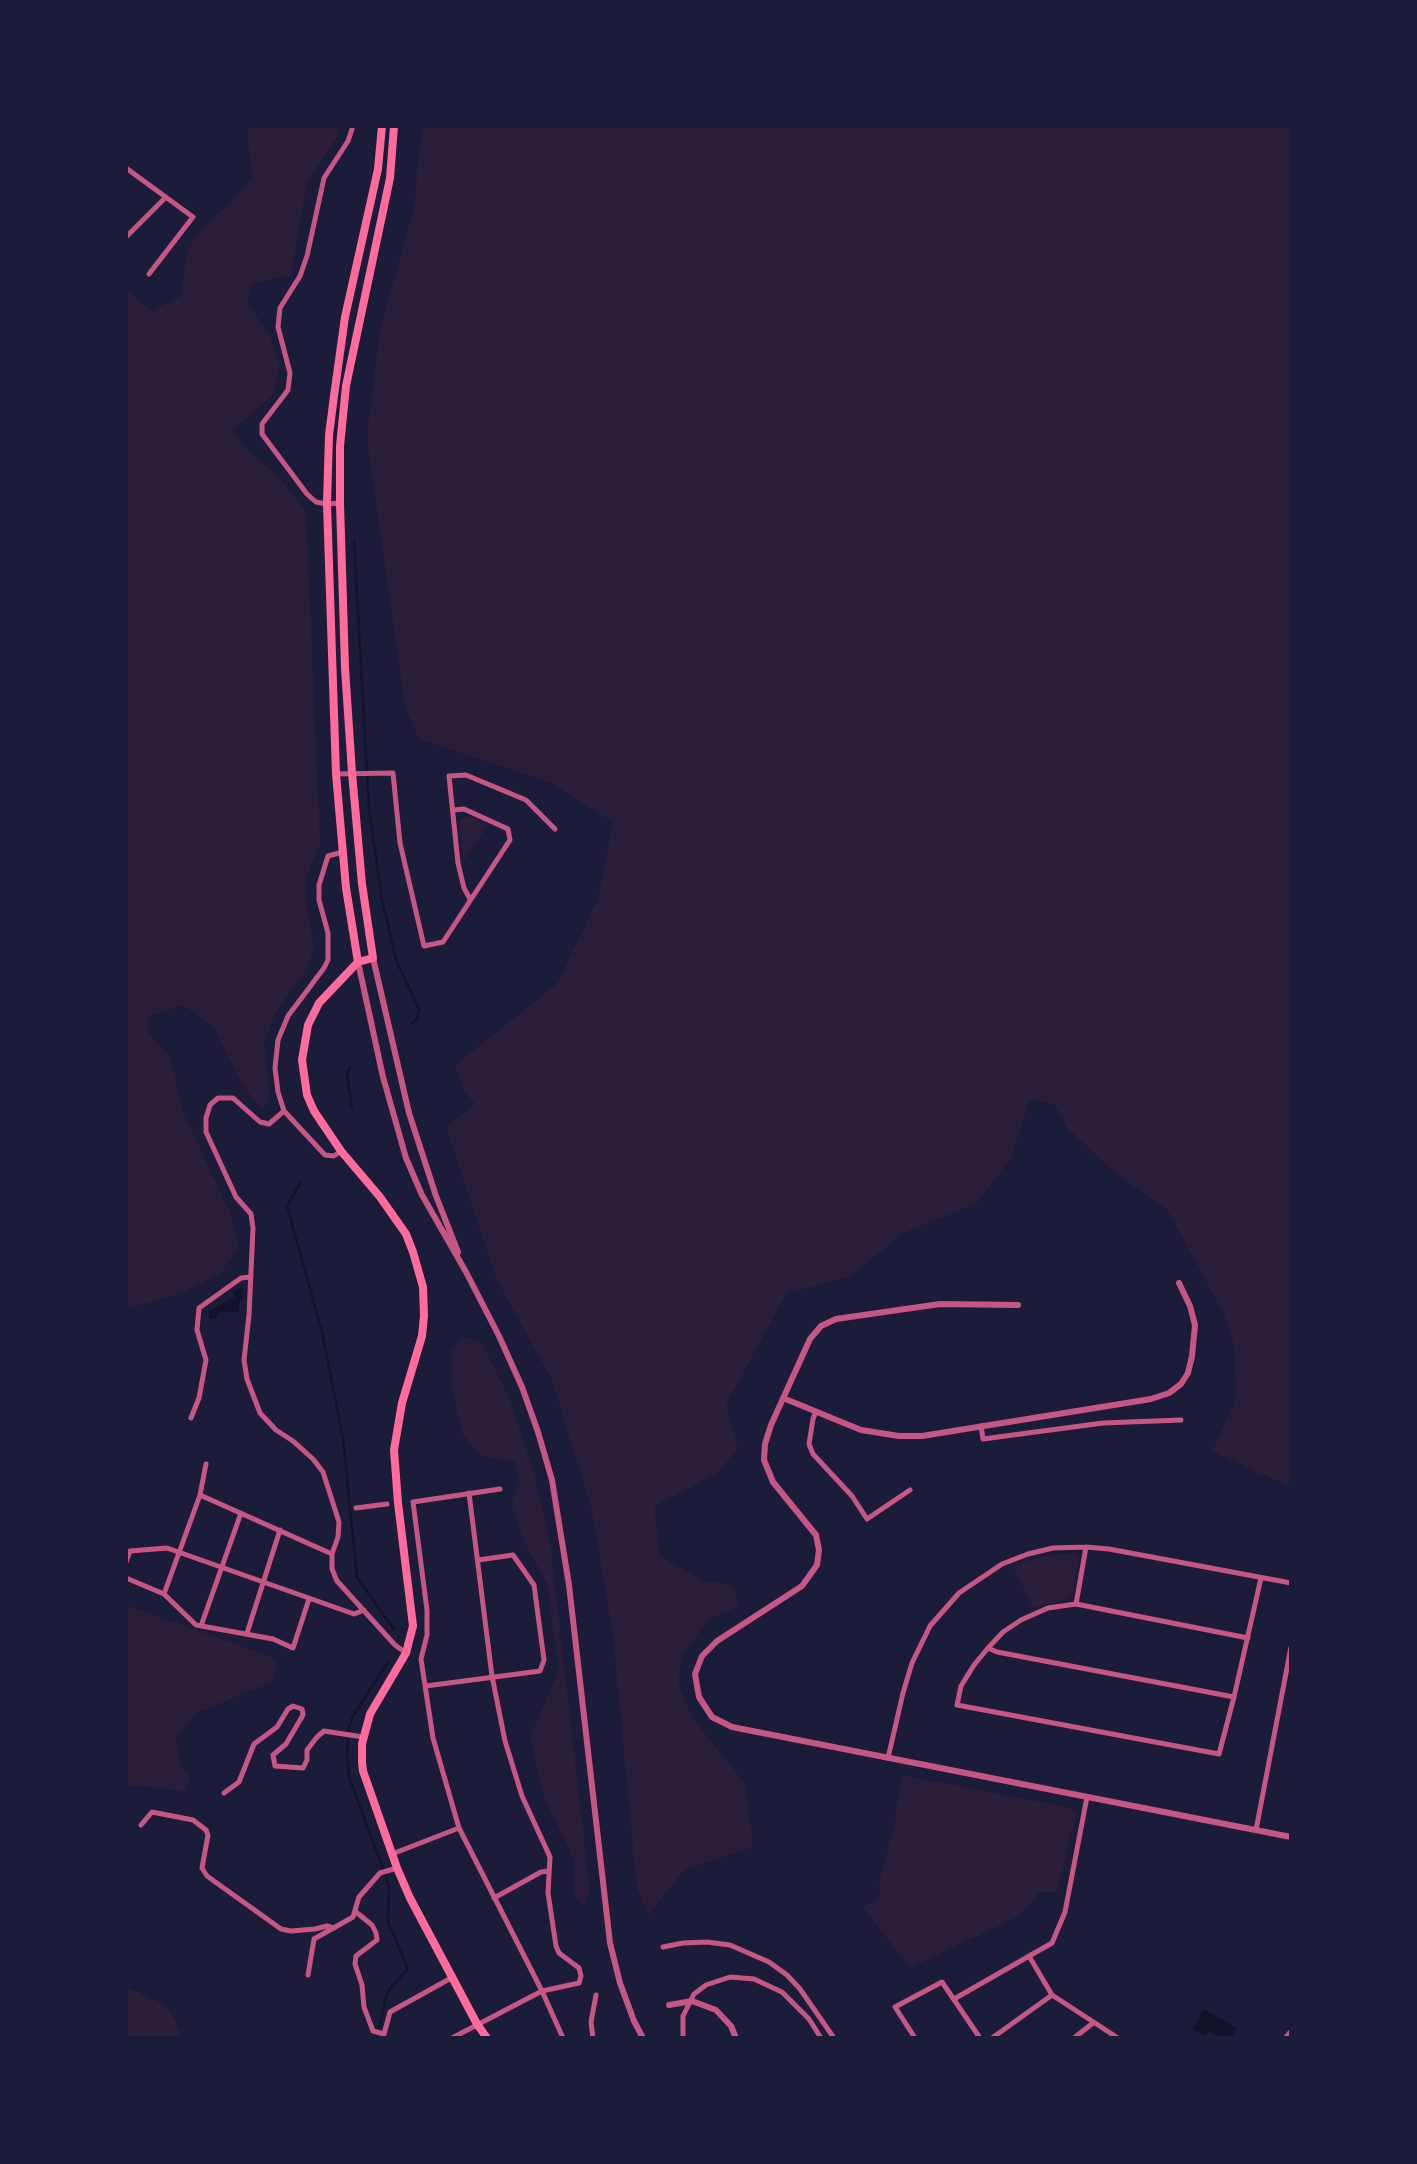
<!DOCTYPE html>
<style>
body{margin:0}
#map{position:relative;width:1417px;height:2164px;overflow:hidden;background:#1b1b3a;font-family:Raleway,sans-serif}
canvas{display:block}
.frame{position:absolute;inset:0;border:128px solid #1b1b3a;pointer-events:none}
</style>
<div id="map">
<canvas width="1417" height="2164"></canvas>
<div class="frame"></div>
</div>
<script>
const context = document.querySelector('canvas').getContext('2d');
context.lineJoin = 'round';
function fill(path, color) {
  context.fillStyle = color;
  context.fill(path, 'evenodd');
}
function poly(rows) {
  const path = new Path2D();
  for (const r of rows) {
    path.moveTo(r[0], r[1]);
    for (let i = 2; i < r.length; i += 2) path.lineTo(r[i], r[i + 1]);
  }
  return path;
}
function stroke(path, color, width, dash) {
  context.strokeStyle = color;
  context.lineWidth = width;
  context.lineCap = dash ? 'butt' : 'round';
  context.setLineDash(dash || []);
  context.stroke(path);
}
fill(poly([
 [247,126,338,126,337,136,307,183,291,275,252,283,247,302,268,333,279,365,274,394,232,430,250,452,278,476,306,512,320,844,305,881,306,903,314,947,305,972,276,1012,264,1042,270,1100,261,1109,242,1084,214,1027,183,1005,149,1016,147,1032,170,1056,182,1110,231,1215,239,1247,220,1274,184,1292,126,1309,126,289,151,311,181,296,187,251,202,228,234,199,252,177],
 [422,126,1291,126,1291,1487,1212,1451,1236,1399,1234,1344,1225,1316,1167,1209,1115,1173,1067,1128,1055,1105,1030,1099,1011,1158,977,1203,901,1234,853,1275,786,1294,726,1405,738,1449,716,1474,654,1506,660,1556,702,1580,732,1585,740,1606,709,1619,685,1652,680,1667,678,1684,693,1719,745,1783,753,1847,684,1870,649,1915,637,1889,613,1635,591,1507,552,1380,496,1278,446,1127,475,1104,463,1089,455,1065,557,984,598,899,613,822,549,782,419,739,405,706,367,440,380,330,414,208],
 [468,816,488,825,463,862,460,821],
 [463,1337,482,1343,507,1394,534,1474,550,1543,590,1892,584,1906,575,1897,574,1859,545,1800,530,1737,559,1671,547,1584,526,1545,511,1504,520,1482,515,1462,481,1456,462,1433,452,1388,451,1349],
 [1058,1554,1075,1554,1079,1558,1072,1595,1067,1599,1033,1608,1013,1567,1033,1559],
 [126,1605,277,1659,274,1681,197,1713,176,1737,180,1764,190,1777,186,1791,126,1785],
 [902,1775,1071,1808,1076,1815,1074,1828,1071,1829,1057,1892,1038,1892,1036,1899,1017,1917,910,1968,863,1908,880,1896,879,1882,894,1827],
 [126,1987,167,2006,184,2038,126,2038]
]), '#2a1e3b');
fill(poly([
 [241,1287,243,1289,242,1300,240,1301,238,1312,220,1312,215,1319,209,1319,209,1311,235,1297,233,1292],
 [1204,2009,1237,2028,1231,2038,1223,2038,1209,2031,1206,2037,1193,2029]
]), '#12122b');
stroke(poly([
 [354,541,369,808,382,900,396,960,419,1009,417,1019,412,1024],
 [350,1068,347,1075,352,1108],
 [301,1182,287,1206,322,1332,343,1439,357,1577,394,1630],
 [380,2026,385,2000,390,1988,408,1969,388,1922,389,1885,349,1777,347,1753,349,1728,353,1716,388,1662]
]), '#12122b', 2.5);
stroke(poly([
 [126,168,193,217,149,274],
 [126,237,165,198],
 [340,503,327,504,316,502,307,494,262,434,262,424,288,390,290,373,278,327,280,308,300,276,307,256,324,178,348,141,353,126],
 [336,774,393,773,400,843,424,946,443,942,510,840,508,829,464,809,453,810],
 [470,899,464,888,458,863,449,776,466,775,526,800,555,829],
 [284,1111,269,1124,260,1122,233,1098,218,1098,210,1105,206,1118,206,1132,236,1197,251,1214,253,1228,249,1315,244,1360,247,1379,260,1413,276,1430,293,1441,313,1459,323,1472,339,1522,338,1537,332,1554,332,1569,337,1581,395,1645,406,1653],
 [341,1151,334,1156,325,1155,284,1111,278,1092,275,1068,278,1040,288,1016,324,968,328,960,328,933,319,900,319,885,328,856,343,852],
 [816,1411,813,1419,809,1444,813,1454,852,1496,867,1519,910,1490],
 [191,1418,199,1398,206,1360,197,1330,199,1308,241,1278,251,1277],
 [981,1426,983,1439,1103,1423,1181,1420],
 [500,1489,413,1502,427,1610,427,1635,421,1659,433,1738,459,1828,542,1991,563,2038],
 [200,1495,332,1554],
 [356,1508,387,1504],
 [126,1562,130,1551,167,1548,354,1614,364,1610],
 [126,1578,164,1594,196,1625,273,1639,293,1648,309,1599],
 [164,1594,200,1495,206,1464],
 [1076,1604,1086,1547],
 [201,1626,241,1513],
 [247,1633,280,1530],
 [1248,1638,1076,1604,1048,1608,1021,1620,1003,1632,988,1648,974,1665,961,1686,957,1705,1219,1754,1234,1697,1261,1578],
 [988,1648,997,1652,1234,1697],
 [426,1686,540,1671,544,1660,534,1585,513,1555,478,1560],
 [888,1758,903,1693,912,1663,930,1626,959,1593,1002,1564,1028,1554,1053,1548,1086,1547,1109,1549,1291,1583],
 [224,1793,239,1782,254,1744,277,1727,288,1709,293,1706,302,1709,303,1715,286,1744,273,1755,275,1766,303,1768,307,1760,307,1750,317,1737,324,1731,363,1737],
 [141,1825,152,1812,193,1820,206,1830,208,1835,202,1868,207,1876,281,1929,291,1931,315,1929,327,1926,334,1928],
 [1256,1830,1291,1647],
 [392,1854,459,1828],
 [494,1898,541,1872,549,1871],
 [356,1912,372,1925,376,1933,377,1940,356,1956,355,1964,362,1985,364,2007,373,2031,384,2034],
 [663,1947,683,1943,707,1942,730,1945,769,1962,787,1975,800,1989,834,2038],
 [1029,1956,1052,1995,1118,2038],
 [308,1975,314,1939,353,1917,359,1897,380,1873,397,1868],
 [954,1999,1052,1943,1065,1912,1087,1797],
 [383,2038,390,2012,453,1977],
 [452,2038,542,1991,579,1983,581,1976,579,1968,559,1953,556,1946,548,1893,550,1857,522,1796,505,1741,492,1676,469,1493],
 [593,2038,591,2022,596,1995],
 [683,2038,683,2016,694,1994,706,1985,730,1977,754,1979,782,1992,809,2019,821,2038],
 [915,2038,895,2007,942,1982,980,2038],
 [992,2038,1052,1995],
 [1074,2038,1093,2023]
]), '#c65784', 5);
stroke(poly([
 [373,958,409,1113,436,1196,458,1252],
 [358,962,383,1077,406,1158,422,1195,466,1272,499,1336,522,1387,538,1432,552,1480,569,1585,610,1943,620,1983,634,2021,643,2038],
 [1018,1305,940,1304,836,1319,821,1326,810,1339,771,1425,765,1444,764,1460,773,1482,816,1535,819,1550,817,1565,802,1586,717,1641,702,1656,695,1674,699,1697,712,1717,732,1727,1291,1837],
 [783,1398,861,1430,899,1436,922,1436,1151,1399,1169,1393,1181,1384,1188,1373,1192,1356,1195,1325,1190,1306,1179,1283],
 [669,2005,692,2001,716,2010,731,2026,736,2038],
 [1286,2038,1291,2032]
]), '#c65784', 6);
stroke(poly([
 [394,126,390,178,346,386,340,446,340,503,345,668,352,773,362,884,373,958,358,962,319,1003,308,1025,302,1060,307,1095,314,1111,341,1151,380,1197,406,1234,413,1252,423,1287,424,1316,422,1336,402,1403,394,1450,398,1503,413,1626,406,1653,370,1714,362,1744,362,1762,363,1771,397,1868,410,1898,477,2024,487,2038],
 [358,962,346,888,336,774,327,504,329,435,334,396,345,317,378,169,382,126]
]), '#ff6b9d', 8);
</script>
